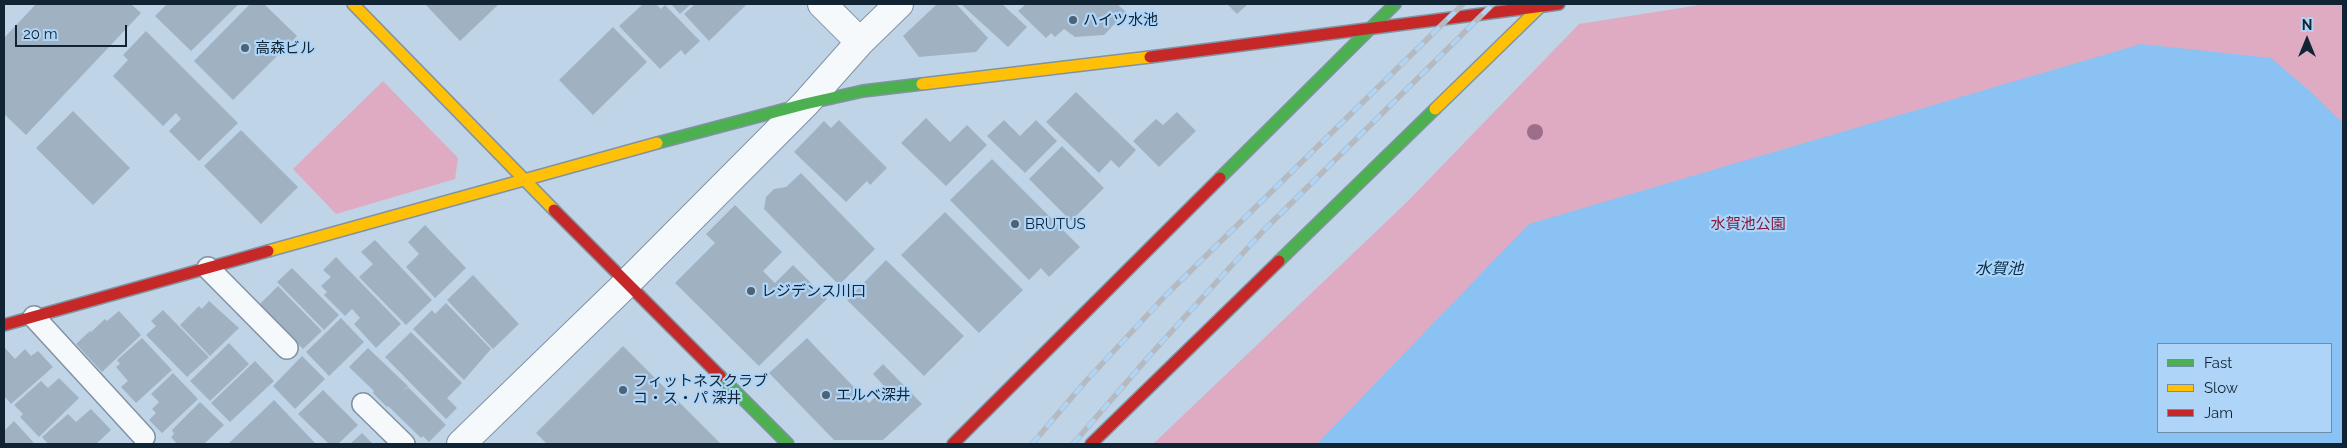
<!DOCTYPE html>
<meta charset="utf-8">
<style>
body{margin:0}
#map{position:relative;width:2347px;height:448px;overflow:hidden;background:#bfd4e7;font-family:Raleway,sans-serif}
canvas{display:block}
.frame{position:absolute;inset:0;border:5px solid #112434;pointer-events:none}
.legend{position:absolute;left:2157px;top:343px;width:175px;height:90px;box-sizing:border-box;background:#aed5f8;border:1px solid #6f8eaa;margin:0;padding:6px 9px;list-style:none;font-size:15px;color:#112434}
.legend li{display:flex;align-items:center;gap:10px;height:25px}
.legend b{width:25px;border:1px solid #6f8eaa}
.north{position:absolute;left:2282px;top:15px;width:50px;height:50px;-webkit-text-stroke:4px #aed5f8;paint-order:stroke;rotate:0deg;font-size:14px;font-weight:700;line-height:20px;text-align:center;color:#112434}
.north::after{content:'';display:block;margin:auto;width:18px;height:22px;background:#112434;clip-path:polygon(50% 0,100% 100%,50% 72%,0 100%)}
.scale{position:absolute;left:15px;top:25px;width:112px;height:22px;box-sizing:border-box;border:2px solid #112434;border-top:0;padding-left:6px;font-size:15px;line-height:18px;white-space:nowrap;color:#112434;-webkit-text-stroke:4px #aed5f8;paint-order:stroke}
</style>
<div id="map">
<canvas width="2347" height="448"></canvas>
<div class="frame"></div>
<ul class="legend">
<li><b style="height:6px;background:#4caf50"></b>Fast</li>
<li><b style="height:6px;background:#ffc107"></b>Slow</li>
<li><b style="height:6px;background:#c62828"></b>Jam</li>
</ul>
<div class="north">N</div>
<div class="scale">20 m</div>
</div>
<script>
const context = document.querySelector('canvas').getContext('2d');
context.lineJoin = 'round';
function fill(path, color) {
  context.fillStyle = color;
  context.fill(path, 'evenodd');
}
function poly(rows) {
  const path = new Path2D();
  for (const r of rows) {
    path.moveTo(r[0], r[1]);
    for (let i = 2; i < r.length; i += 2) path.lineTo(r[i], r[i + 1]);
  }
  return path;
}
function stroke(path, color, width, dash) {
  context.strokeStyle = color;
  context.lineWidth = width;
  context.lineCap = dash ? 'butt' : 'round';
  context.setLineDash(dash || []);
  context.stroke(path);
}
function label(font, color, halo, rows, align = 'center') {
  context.font = font + ' Raleway,"Noto Sans JP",sans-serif';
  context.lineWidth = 4.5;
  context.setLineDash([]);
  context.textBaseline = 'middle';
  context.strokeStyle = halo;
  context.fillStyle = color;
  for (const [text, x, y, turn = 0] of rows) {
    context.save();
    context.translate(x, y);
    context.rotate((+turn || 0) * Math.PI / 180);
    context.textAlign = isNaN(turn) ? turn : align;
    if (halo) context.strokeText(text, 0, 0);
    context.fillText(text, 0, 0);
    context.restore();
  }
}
fill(poly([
 [1706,4,2343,4,2343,444,1153,444,1407,202,1579,24],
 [2158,344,2331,344,2331,432,2158,432],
 [383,81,458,158,455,179,336,214,293,169]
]), '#dfabc3');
fill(poly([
 [2141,44,2271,58,2311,92,2343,123,2343,444,1317,444,1529,224],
 [2158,344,2331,344,2331,432,2158,432]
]), '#89c2f3');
fill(poly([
 [36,4,131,4,141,13,26,135,4,114,4,38],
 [167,4,239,4,191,51,155,16],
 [250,4,264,4,297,36,233,100,194,61],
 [425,4,499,4,460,41],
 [643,4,656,4,661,9,665,5,700,41,685,55,681,50,660,69,619,26],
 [671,4,691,4,680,14],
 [695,4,747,4,709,41,684,14],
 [937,4,956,4,988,38,976,52,919,57,903,36],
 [961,4,1002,4,1027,27,1008,47],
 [1026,4,1117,4,1126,12,1104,35,1075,37,1064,29,1055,37,1051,33,1046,38,1018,11],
 [1227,4,1248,4,1237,14],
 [613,27,647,62,593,115,559,80],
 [146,31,238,123,199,161,169,131,181,119,176,113,163,126,113,76,128,60,123,55],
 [1076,92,1136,150,1119,168,1111,160,1099,173,1046,122],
 [73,111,130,168,93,205,36,148],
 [1177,112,1196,131,1159,167,1133,141,1156,119,1163,125],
 [926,118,950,142,967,125,987,145,946,186,901,143],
 [839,120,887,168,870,185,867,181,846,202,794,152,824,121,831,128],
 [1004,120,1020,136,1036,120,1057,141,1025,173,987,136],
 [241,130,298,187,261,224,204,166],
 [1062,146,1104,188,1071,221,1029,179],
 [992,159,1080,247,1049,277,1041,268,1029,280,950,200],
 [801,173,875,249,839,285,764,209,766,197,774,189,786,187],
 [735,205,782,252,763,271,775,283,793,265,827,299,759,366,675,283,715,243,706,234],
 [945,212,1023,290,979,333,901,255],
 [425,225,466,268,435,298,406,267,419,254,408,242],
 [375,240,432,300,406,325,359,277,373,264,361,252],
 [336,257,401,324,376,348,354,324,360,318,352,309,345,316,324,295,327,292,321,286,331,277,323,270],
 [886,260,964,336,924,376,847,300],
 [292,268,339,315,324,330,277,282],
 [473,275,519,324,493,349,447,300],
 [278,286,322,331,303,349,259,305],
 [209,301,239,328,210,356,180,325,199,306,202,309],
 [446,303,491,349,464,380,413,329,432,310,435,314],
 [163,310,209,357,187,377,146,335,156,326,151,321],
 [119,311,141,335,102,372,76,344,90,331,91,332,105,319,107,321],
 [341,318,364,342,329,376,306,352],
 [411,332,462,383,447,398,457,408,446,419,385,357],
 [142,338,172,370,136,403,121,387,128,381,116,367,120,364,117,360],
 [807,338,869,403,885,387,873,374,883,364,922,404,883,440,834,440,769,373],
 [229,343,249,364,210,401,190,381],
 [623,346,721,444,547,444,536,433],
 [5,348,15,359,25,349,31,356,38,351,53,367,11,404,4,396],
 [368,348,408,386,402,392,408,387,446,425,429,442,423,436,421,438,388,406,387,407,373,393,374,391,349,367],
 [302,356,325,379,295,409,273,386],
 [255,361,274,381,230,422,211,403],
 [173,373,198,399,162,433,149,420,156,413,152,409,159,402,151,394],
 [59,378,79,398,39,437,20,417,23,414,14,405,41,381,48,388],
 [323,390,358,425,338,444,329,444,298,414],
 [274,400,316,444,228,444],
 [200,402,224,425,204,444,177,444,171,437,174,434,172,430],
 [91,409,111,430,96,444,48,444,42,437,68,414,76,422],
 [14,421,35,444,4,444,4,431],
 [362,433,373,444,350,444]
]), '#a0b2c2');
const lane = poly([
 [208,268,287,348],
 [34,317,144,437],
 [363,404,404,444]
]);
const street = poly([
 [822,4,860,42],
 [461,444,627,283,805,104,860,42,899,4]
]);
const fast = poly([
 [657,143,805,104,863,91,922,84],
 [1220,178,1395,4],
 [1279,261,1435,109],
 [720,376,788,444]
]);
const slow = poly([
 [353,4,554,210],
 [922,84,1150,57],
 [1435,109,1543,4],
 [268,251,657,143]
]);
const jam = poly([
 [1150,57,1559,4],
 [554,210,720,376],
 [4,325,268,251],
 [953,444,1220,178],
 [1091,444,1279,261]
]);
stroke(lane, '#8193a3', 24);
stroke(street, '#8193a3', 30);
stroke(fast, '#8193a3', 14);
stroke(slow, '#8193a3', 14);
stroke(jam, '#8193a3', 14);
stroke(lane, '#f5f9fb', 21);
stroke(street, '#f5f9fb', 28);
stroke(fast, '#4caf50', 11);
stroke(slow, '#ffc107', 11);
stroke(jam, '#c62828', 11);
const rail = poly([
 [1032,444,1085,382,1166,295,1463,4],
 [1073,444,1151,354,1264,230,1493,4]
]);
stroke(rail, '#b5bac0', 5.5);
stroke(rail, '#aed5f8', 4, [11]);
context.fillStyle = '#9d6e8a';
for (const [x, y] of [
 [1535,132]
]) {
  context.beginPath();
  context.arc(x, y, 8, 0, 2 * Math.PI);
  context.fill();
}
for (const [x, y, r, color] of [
 [1073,20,5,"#4e6273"],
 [245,48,5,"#4e6273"],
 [1015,224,5,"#4e6273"],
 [751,291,5,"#4e6273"],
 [623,390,5,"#4e6273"],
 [826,395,5,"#4e6273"]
]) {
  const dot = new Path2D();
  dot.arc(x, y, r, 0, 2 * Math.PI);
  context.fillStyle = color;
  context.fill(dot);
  stroke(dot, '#aed5f8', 2);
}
label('15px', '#112434', '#aed5f8', [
 ["ハイツ水池",1083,20],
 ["高森ビル",255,48],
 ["BRUTUS",1025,224],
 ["レジデンス川口",761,291],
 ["フィットネスクラブ",633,381],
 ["コ・ス・パ 深井",633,398],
 ["エルベ深井",836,395]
], 'left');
label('15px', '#811a3e', '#aed5f8', [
 ["水賀池公園",1748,224]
]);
label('italic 16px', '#042e4b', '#aed5f8', [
 ["水賀池",1999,269]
]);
</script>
